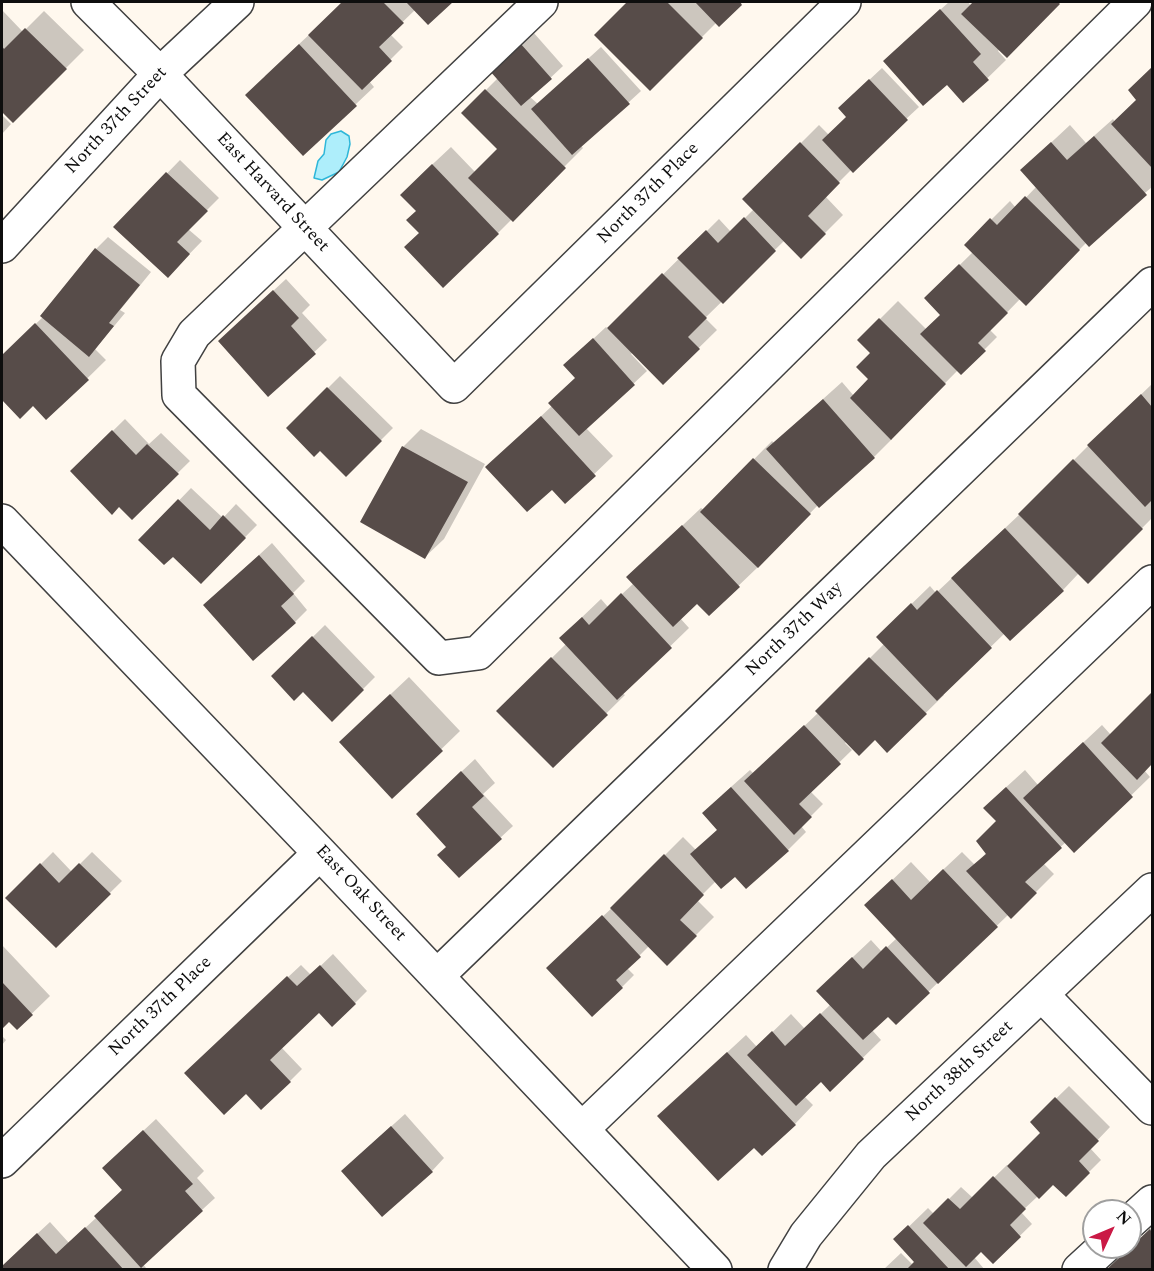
<!DOCTYPE html>
<style>
body{margin:0}
#map{position:relative;width:1154px;height:1271px;overflow:hidden;background:#fff8ee;font-family:Spectral,serif}
canvas{display:block}
.frame{position:absolute;inset:0;border:3px solid #0e0e0e;pointer-events:none}
.north{position:absolute;left:1082px;top:1199px;width:60px;height:60px;box-sizing:border-box;background:#fff;border:2px solid #9f9f9f;border-radius:50%;rotate:46deg;font-size:16px;font-weight:700;line-height:24px;text-align:center;color:#0e0e0e}
.north::after{content:'';display:block;margin:auto;width:21px;height:27px;background:#ca1945;clip-path:polygon(50% 0,100% 100%,50% 72%,0 100%)}
</style>
<div id="map">
<canvas width="1154" height="1271"></canvas>
<div class="frame"></div>
<div class="north">N</div>
</div>
<script>
const context = document.querySelector('canvas').getContext('2d');
context.lineJoin = 'round';
function fill(path, color) {
  context.fillStyle = color;
  context.fill(path, 'evenodd');
}
function poly(rows) {
  const path = new Path2D();
  for (const r of rows) {
    path.moveTo(r[0], r[1]);
    for (let i = 2; i < r.length; i += 2) path.lineTo(r[i], r[i + 1]);
  }
  return path;
}
function stroke(path, color, width, dash) {
  context.strokeStyle = color;
  context.lineWidth = width;
  context.lineCap = dash ? 'butt' : 'round';
  context.setLineDash(dash || []);
  context.stroke(path);
}
function label(font, color, halo, rows, align = 'center') {
  context.font = font + ' Spectral,serif';
  context.lineWidth = 6;
  context.setLineDash([]);
  context.textBaseline = 'middle';
  context.strokeStyle = halo;
  context.fillStyle = color;
  for (const [text, x, y, turn = 0] of rows) {
    context.save();
    context.translate(x, y);
    context.rotate((+turn || 0) * Math.PI / 180);
    context.textAlign = isNaN(turn) ? turn : align;
    if (halo) context.strokeText(text, 0, 0);
    context.fillText(text, 0, 0);
    context.restore();
  }
}
const water = poly([
 [341,131,349,136,350,144,347,157,339,172,322,180,314,178,318,161,324,154,326,140,331,134,341,131]
]);
fill(water, '#aeeefb');
stroke(water, '#2eb7d9', 1.5);
fill(poly([
 [344,2,451,2,428,23,415,10,390,34,403,47,369,81,374,87,303,154,265,76],
 [629,2,743,2,719,25,717,22,650,89,596,35],
 [949,2,968,2,971,6,975,2,1060,2,1007,56,1000,49,998,51,1006,60,964,101,947,83,903,43],
 [2,10,23,32,44,11,84,50,13,121,2,110],
 [533,32,563,66,530,97,538,104,601,47,641,91,581,146,583,148,498,233,420,232,417,210,420,176,451,147,475,172,499,149,463,113,498,78,491,70],
 [882,68,919,107,852,169,825,196,843,215,801,257,785,240,705,318,717,330,663,383,633,352,631,354,647,371,586,428,613,456,565,502,552,488,506,449,553,405,577,377,578,353,606,327,608,329,719,219,731,232,754,209,744,200,819,125,829,135,848,116,852,96],
 [1152,68,1152,187,1087,242,1026,303,1021,298,990,330,997,337,961,373,958,370,891,438,892,439,874,457,818,505,758,567,709,614,697,602,680,618,689,628,622,693,625,695,553,766,498,711,566,644,579,620,601,599,608,607,634,583,647,559,701,508,704,510,772,441,774,443,842,382,854,396,871,379,872,353,859,340,898,301,927,330,942,315,926,298,973,252,966,245,1010,201,1016,208,1037,186,1041,152,1070,125,1086,143,1113,119,1115,122,1138,100,1130,91],
 [2,115,11,124,2,134],
 [180,160,219,198,188,229,202,241,168,276,115,227],
 [108,237,151,272,120,310,125,313,95,349,106,360,47,418,33,404,20,417,2,398,2,356,43,317,96,249],
 [286,279,310,305,302,313,327,340,269,395,232,329],
 [340,376,393,428,346,475,320,449,288,428],
 [1152,384,1152,498,1150,500,1152,502,1152,518,1089,582,1079,573,1063,590,1005,633,942,694,944,695,887,751,875,738,847,741,845,743,852,750,810,791,823,804,801,826,806,832,788,850,735,875,716,881,697,900,714,917,667,964,649,946,627,968,634,975,622,987,561,956,616,904,683,837,696,850,718,829,722,795,750,770,754,774,819,712,817,711,884,644,896,619,930,586,936,593,1020,514,1107,427],
 [125,419,149,444,161,433,190,461,132,518,120,505,72,471],
 [421,429,485,464,444,539,425,557,403,447],
 [191,488,223,518,236,504,257,525,201,582,173,554,141,540],
 [272,543,305,581,293,593,307,610,295,622,205,605],
 [325,625,375,677,332,720,304,690,273,676],
 [409,677,460,731,392,797,359,724],
 [1152,694,1152,762,1144,770,1150,777,1074,851,1066,842,1043,863,1054,874,1011,917,1009,914,896,1023,888,1015,872,1030,881,1040,830,1090,821,1080,804,1096,813,1105,795,1124,754,1146,678,1098,746,1035,757,1047,791,1014,805,1029,831,1004,836,973,871,940,882,952,897,938,885,887,911,862,930,882,962,852,975,865,987,852,998,821,1003,790,1025,770,1038,785,1102,725,1111,735],
 [475,759,495,783,483,794,513,826,459,876,430,801],
 [53,852,72,872,92,852,122,881,56,946,7,898],
 [2,945,50,996,17,1028,9,1020,2,1027],
 [333,954,367,991,355,1003,320,1011,281,1047,302,1069,290,1081,246,1092,198,1061,301,965,311,975],
 [2,1036,6,1040,2,1045],
 [1069,1086,1110,1127,1090,1148,1101,1160,1066,1195,1053,1183,1038,1196,1021,1212,1032,1224,993,1262,981,1250,974,1257,985,1270,883,1270,901,1253,912,1264,915,1261,895,1240,928,1208,934,1214,961,1187,973,1198,1007,1165,1008,1167,1043,1133,1032,1122],
 [405,1114,444,1158,432,1171,355,1159],
 [156,1119,204,1171,197,1178,215,1198,143,1264,146,1268,145,1270,2,1270,2,1267,10,1259,50,1222,69,1243,97,1217,123,1189,116,1156],
 [1152,1227,1152,1270,1107,1270,1117,1260]
]), '#0003');
fill(poly([
 [342,2,383,2,404,23,379,47,392,61,362,90,308,35],
 [406,2,453,2,428,25],
 [627,2,667,2,703,38,650,91,594,35],
 [695,2,740,2,742,5,719,27],
 [973,2,1058,2,1060,4,1007,58,961,14],
 [940,9,981,54,973,62,989,80,963,103,947,85,923,106,883,61],
 [25,28,67,69,13,123,2,112,2,46,4,49],
 [520,43,552,79,521,106,489,70],
 [299,44,357,106,303,156,245,95],
 [588,58,630,104,572,155,531,109],
 [1152,67,1152,168,1111,124,1136,100,1128,90],
 [869,79,908,120,853,173,822,140,846,117,838,108],
 [485,89,566,168,513,222,468,178,497,149,461,113],
 [1094,136,1147,195,1089,247,1020,170,1051,142,1067,160],
 [800,142,840,183,808,216,826,234,801,259,742,199],
 [432,164,499,234,443,288,404,247,419,233,406,220,416,211,400,195],
 [166,172,208,211,177,242,190,254,168,278,113,227],
 [1025,196,1080,250,1026,306,964,245,990,218,997,225],
 [744,217,776,251,723,304,677,258,706,230,718,243],
 [95,248,140,285,109,323,114,326,89,357,40,316],
 [959,264,1008,313,978,343,986,351,961,375,920,334,940,315,924,298],
 [662,273,707,318,688,337,700,349,663,385,607,328],
 [273,290,299,318,291,326,316,354,268,397,218,341],
 [879,318,946,384,891,440,850,398,868,379,856,367,870,353,857,340],
 [35,323,89,380,46,420,33,406,20,419,2,400,2,355],
 [593,338,635,385,579,436,548,403,575,378,563,365],
 [327,387,382,441,346,477,320,451,314,457,286,428],
 [1141,394,1152,407,1152,500,1145,507,1087,445],
 [823,399,875,458,819,508,766,449],
 [541,416,596,476,565,504,552,490,527,512,485,467],
 [112,430,136,455,147,444,179,474,132,520,119,507,112,515,70,471],
 [402,446,468,482,425,559,360,522],
 [753,458,811,514,758,568,700,512],
 [1073,459,1143,529,1088,584,1018,514],
 [178,499,210,530,223,515,246,538,201,584,173,557,164,565,138,540],
 [682,525,740,587,709,616,697,604,673,627,626,577],
 [1005,528,1064,591,1010,641,951,578],
 [259,555,294,594,281,606,296,623,253,661,203,605],
 [937,590,992,648,937,701,876,637,911,603,917,610],
 [621,593,672,648,617,700,559,638,582,617,589,625],
 [312,636,364,690,332,722,303,692,294,701,271,676],
 [551,657,608,715,553,768,496,711],
 [869,657,927,714,887,753,875,740,859,756,815,711],
 [1152,692,1152,764,1137,780,1101,743],
 [390,694,443,751,392,799,339,742],
 [804,725,841,764,799,804,812,817,794,835,744,781],
 [1083,742,1133,797,1074,853,1023,798],
 [461,771,484,796,472,807,502,839,459,878,437,855,446,847,416,814],
 [731,787,789,851,746,889,735,877,721,889,690,854,717,830,702,813],
 [1006,787,1062,848,1025,882,1037,893,1011,919,966,871,986,854,976,841,996,821,983,808],
 [664,854,704,895,680,920,697,936,667,966,610,908],
 [40,863,59,883,79,863,111,894,56,948,5,898],
 [943,869,998,927,938,984,864,905,892,879,911,900],
 [602,915,641,957,616,980,623,988,592,1017,546,968],
 [886,946,930,993,896,1025,888,1017,863,1040,816,991,852,957,863,969],
 [320,965,356,1004,332,1027,319,1013,270,1060,291,1082,261,1110,246,1094,224,1115,184,1073,287,976,297,986],
 [2,982,33,1015,17,1030,9,1022,2,1029],
 [820,1013,864,1059,830,1092,821,1082,796,1106,747,1055,772,1031,785,1046],
 [727,1052,796,1125,762,1156,754,1148,718,1181,657,1116],
 [1055,1097,1099,1141,1079,1161,1090,1173,1066,1197,1053,1185,1039,1199,1007,1166,1040,1133,1030,1122],
 [391,1126,433,1172,382,1217,341,1171],
 [143,1130,193,1184,185,1191,203,1211,141,1268,94,1216,122,1190,102,1168],
 [993,1176,1026,1209,1010,1225,1021,1237,993,1264,981,1252,966,1267,923,1223,948,1198,960,1209],
 [908,1225,950,1270,906,1270,914,1262,893,1239],
 [85,1227,124,1270,2,1270,2,1266,37,1233,56,1254],
 [1150,1229,1152,1233,1152,1270,1106,1270]
]), '#574c49');
const minor = poly([
 [88,2,160,74,454,386,844,2],
 [541,2,194,334,178,361,179,395,439,658,478,653,1135,2],
 [2,246,160,74,237,2],
 [2,521,320,853,715,1270],
 [437,976,1152,284],
 [1042,995,1152,1108],
 [582,1129,1152,582],
 [2,1161,320,853],
 [1130,1222,1152,1202],
 [785,1270,806,1235,871,1155,1152,890],
 [1079,1270,1104,1247]
]);
stroke(minor, '#414141', 36);
stroke(minor, '#fff', 33);
label('18px', '#0e0e0e', '#fff', [
 ["North 37th Street",117,121,-47],
 ["East Harvard Street",272,193,47],
 ["North 37th Place",649,194,-45],
 ["North 37th Way",795,630,-44],
 ["East Oak Street",360,894,47],
 ["North 37th Place",161,1007,-44],
 ["North 38th Street",960,1072,-43]
]);
</script>
